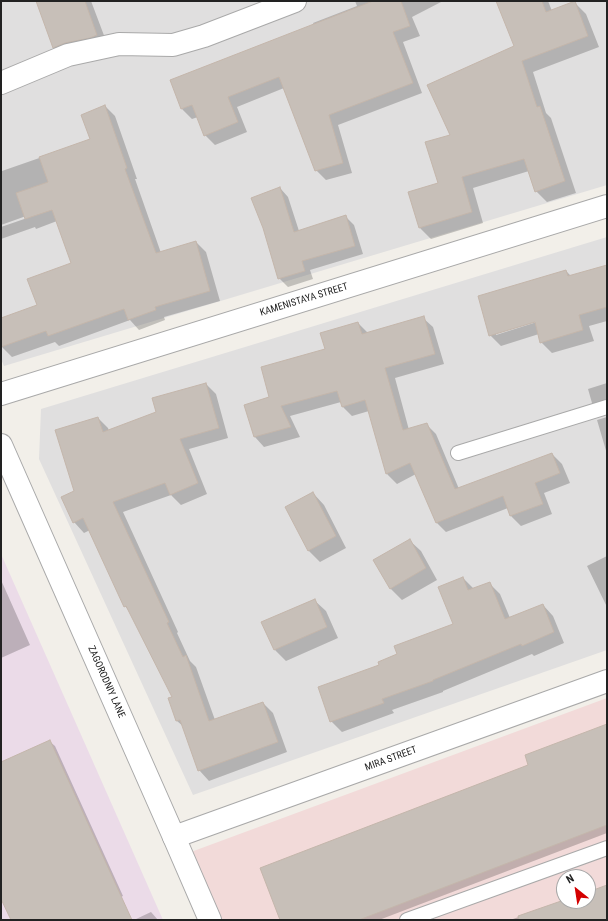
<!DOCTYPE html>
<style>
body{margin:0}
#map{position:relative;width:608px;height:921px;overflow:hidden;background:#f2efe9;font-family:"Roboto Condensed",sans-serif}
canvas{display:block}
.frame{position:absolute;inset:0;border:2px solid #222;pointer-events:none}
.north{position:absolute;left:556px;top:869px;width:40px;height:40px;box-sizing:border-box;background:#fff;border:1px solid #a7a7a7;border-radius:50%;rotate:330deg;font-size:11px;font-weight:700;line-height:16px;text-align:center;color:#222}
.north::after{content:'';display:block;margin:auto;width:14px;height:18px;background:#d40000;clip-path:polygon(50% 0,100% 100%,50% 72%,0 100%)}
</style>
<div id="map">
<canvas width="608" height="921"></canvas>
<div class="frame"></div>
<div class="north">N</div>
</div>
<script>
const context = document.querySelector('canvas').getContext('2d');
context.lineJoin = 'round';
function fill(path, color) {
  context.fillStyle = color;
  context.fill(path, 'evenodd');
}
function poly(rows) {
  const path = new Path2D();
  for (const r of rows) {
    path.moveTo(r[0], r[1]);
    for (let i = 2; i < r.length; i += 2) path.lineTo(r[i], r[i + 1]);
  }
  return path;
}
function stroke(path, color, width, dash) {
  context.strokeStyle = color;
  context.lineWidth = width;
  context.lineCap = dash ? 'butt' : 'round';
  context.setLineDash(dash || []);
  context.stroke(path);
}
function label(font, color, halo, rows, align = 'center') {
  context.font = font + ' "Roboto Condensed",sans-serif';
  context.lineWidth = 3;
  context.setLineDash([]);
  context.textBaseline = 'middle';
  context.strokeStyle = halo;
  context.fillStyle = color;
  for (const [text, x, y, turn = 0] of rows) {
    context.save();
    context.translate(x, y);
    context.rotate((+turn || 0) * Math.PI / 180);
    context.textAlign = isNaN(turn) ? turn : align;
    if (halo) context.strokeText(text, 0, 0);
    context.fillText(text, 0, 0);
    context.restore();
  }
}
fill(poly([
 [1,1,607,1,607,185,4,366,1,359],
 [607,237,607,650,193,795,39,459,41,409]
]), '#e0dfdf');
fill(poly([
 [607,698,607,920,222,920,191,852],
 [564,877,588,877,588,901,564,901]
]), '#f2dad9');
fill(poly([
 [1,554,163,920,1,920]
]), '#ebdbe8');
fill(poly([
 [37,1,91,1,108,46,65,58,54,47],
 [355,1,443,1,412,17,420,36,403,42,422,93,338,125,352,173,326,180,316,170,284,88,237,107,247,132,215,145,205,135,198,117,192,119,182,109,314,25,313,23,357,6],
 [497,1,548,1,552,11,574,2,586,14,599,47,533,72,546,113,551,118,576,193,547,202,536,191,529,171,473,188,483,223,431,239,420,228,439,184,451,135,515,46],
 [105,106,115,116,137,179,135,179,161,253,196,242,206,252,220,301,164,317,165,320,139,330,130,320,59,346,55,342,12,357,2,347,1,344,1,319,38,306,73,264,57,221,36,229,35,227,1,239,1,227,30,217,29,215,1,225,1,169,2,171,91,140],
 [280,188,288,197,299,231,345,216,354,225,363,254,310,270,313,279,288,287,279,278],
 [607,266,607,321,589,326,594,341,552,353,541,342,539,334,501,346,490,335,566,271,571,276],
 [539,320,540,321,496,335,496,333],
 [423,318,433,327,444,364,395,378,409,430,426,424,436,434,459,489,552,454,562,464,570,483,544,493,552,514,521,526,511,516,508,508,446,532,436,522,416,474,397,484,387,474,369,411,352,416,343,407,341,402,290,416,300,437,264,447,255,437,245,405,270,398,358,323,368,333],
 [607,383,607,412,603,413,592,403,588,389],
 [206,384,216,394,228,438,189,449,207,494,181,505,171,495,123,512,178,632,177,633,190,661,196,667,215,720,263,703,273,713,287,752,209,781,199,770,184,727,177,721,174,697,130,612,125,606,90,530,84,533,74,522,75,491,98,418,108,428,109,431,157,413],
 [607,417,607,454,597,420],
 [313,493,324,505,346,548,320,562,308,550],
 [409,540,421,551,437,580,402,600,390,588],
 [607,556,607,607,587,566],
 [463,578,474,589,489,583,500,594,510,618,543,605,553,616,564,643,534,656,532,654,443,691,443,692,392,710,394,713,342,732,331,721,380,666,454,625],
 [1,580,30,645,1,658],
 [314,600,326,611,338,638,286,661,275,650,263,623],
 [607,725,607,833,379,920,281,920,530,765],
 [49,741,55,746,123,896,69,920,12,920,1,897,1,763],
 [607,886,607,920,510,920,565,901,588,901,588,893],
 [151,912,158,920,134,920]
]), '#0003');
const building = poly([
 [36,1,85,1,97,35,90,38,65,43,53,48,36,1],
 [373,1,401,1,410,26,393,32,413,83,329,115,343,163,315,171,279,77,228,97,238,122,204,136,192,105,181,109,170,80,373,1],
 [496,1,542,1,546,12,575,1,588,36,522,61,537,107,540,106,565,181,535,192,524,159,462,177,472,212,419,228,408,192,438,183,425,142,450,135,427,85,514,46,496,1],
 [105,105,127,168,125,169,156,253,196,241,210,291,155,307,156,310,128,320,124,309,48,336,46,331,1,347,1,318,37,305,27,279,71,263,52,210,25,219,16,193,48,182,39,157,90,139,81,115,105,105],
 [280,187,294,232,346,215,355,246,302,261,305,271,278,279,263,228,251,198,280,187],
 [607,265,607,307,579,315,583,330,540,343,535,322,489,336,478,296,566,270,568,276,607,265],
 [424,316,435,354,385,368,403,430,427,423,455,489,552,453,560,473,535,483,543,504,510,516,503,496,436,523,410,463,386,474,365,400,342,407,337,391,281,406,291,427,254,437,244,405,269,397,261,367,325,349,320,333,358,322,362,334,424,316],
 [206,383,219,428,180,439,198,483,170,495,165,483,113,502,169,622,167,623,183,657,186,655,209,721,263,702,278,742,198,771,180,720,176,721,168,698,172,697,126,606,124,607,83,518,73,523,61,497,74,491,55,430,98,417,103,432,156,412,152,398,206,383],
 [313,492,336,536,308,551,285,507,313,492],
 [410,539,426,568,390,589,373,560,410,539],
 [463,577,468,590,490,582,505,619,543,604,554,632,522,646,521,644,433,680,433,681,382,699,384,703,330,722,318,687,379,665,378,662,397,654,394,646,453,624,438,587,463,577],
 [315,599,327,627,274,650,261,622,315,599],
 [607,724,607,825,359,920,280,920,260,868,528,765,525,755,607,724],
 [50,740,132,920,11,920,1,899,1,762,50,740],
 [607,885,607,920,519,920,518,916,564,900,564,901,588,901,588,892,607,885]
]);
fill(building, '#c7bfb8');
stroke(building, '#c4b6ab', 1);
const service = poly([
 [458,453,607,407],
 [407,920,607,848]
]);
const minor = poly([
 [1,83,68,55,119,44,173,45,204,36,295,1],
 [1,394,607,206],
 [174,837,607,681]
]);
const tertiary = poly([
 [1,445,174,837,210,920]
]);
stroke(service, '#a9a9a9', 16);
stroke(minor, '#a9a9a9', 24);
stroke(tertiary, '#a9a9a9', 24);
stroke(service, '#fff', 14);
stroke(minor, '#fff', 22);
stroke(tertiary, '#fff', 22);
label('10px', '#222', '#fff', [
 ["KAMENISTAYA STREET",304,300,-17],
 ["ZAGORODNIY LANE",106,682,66],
 ["MIRA STREET",391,759,-20]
]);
</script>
